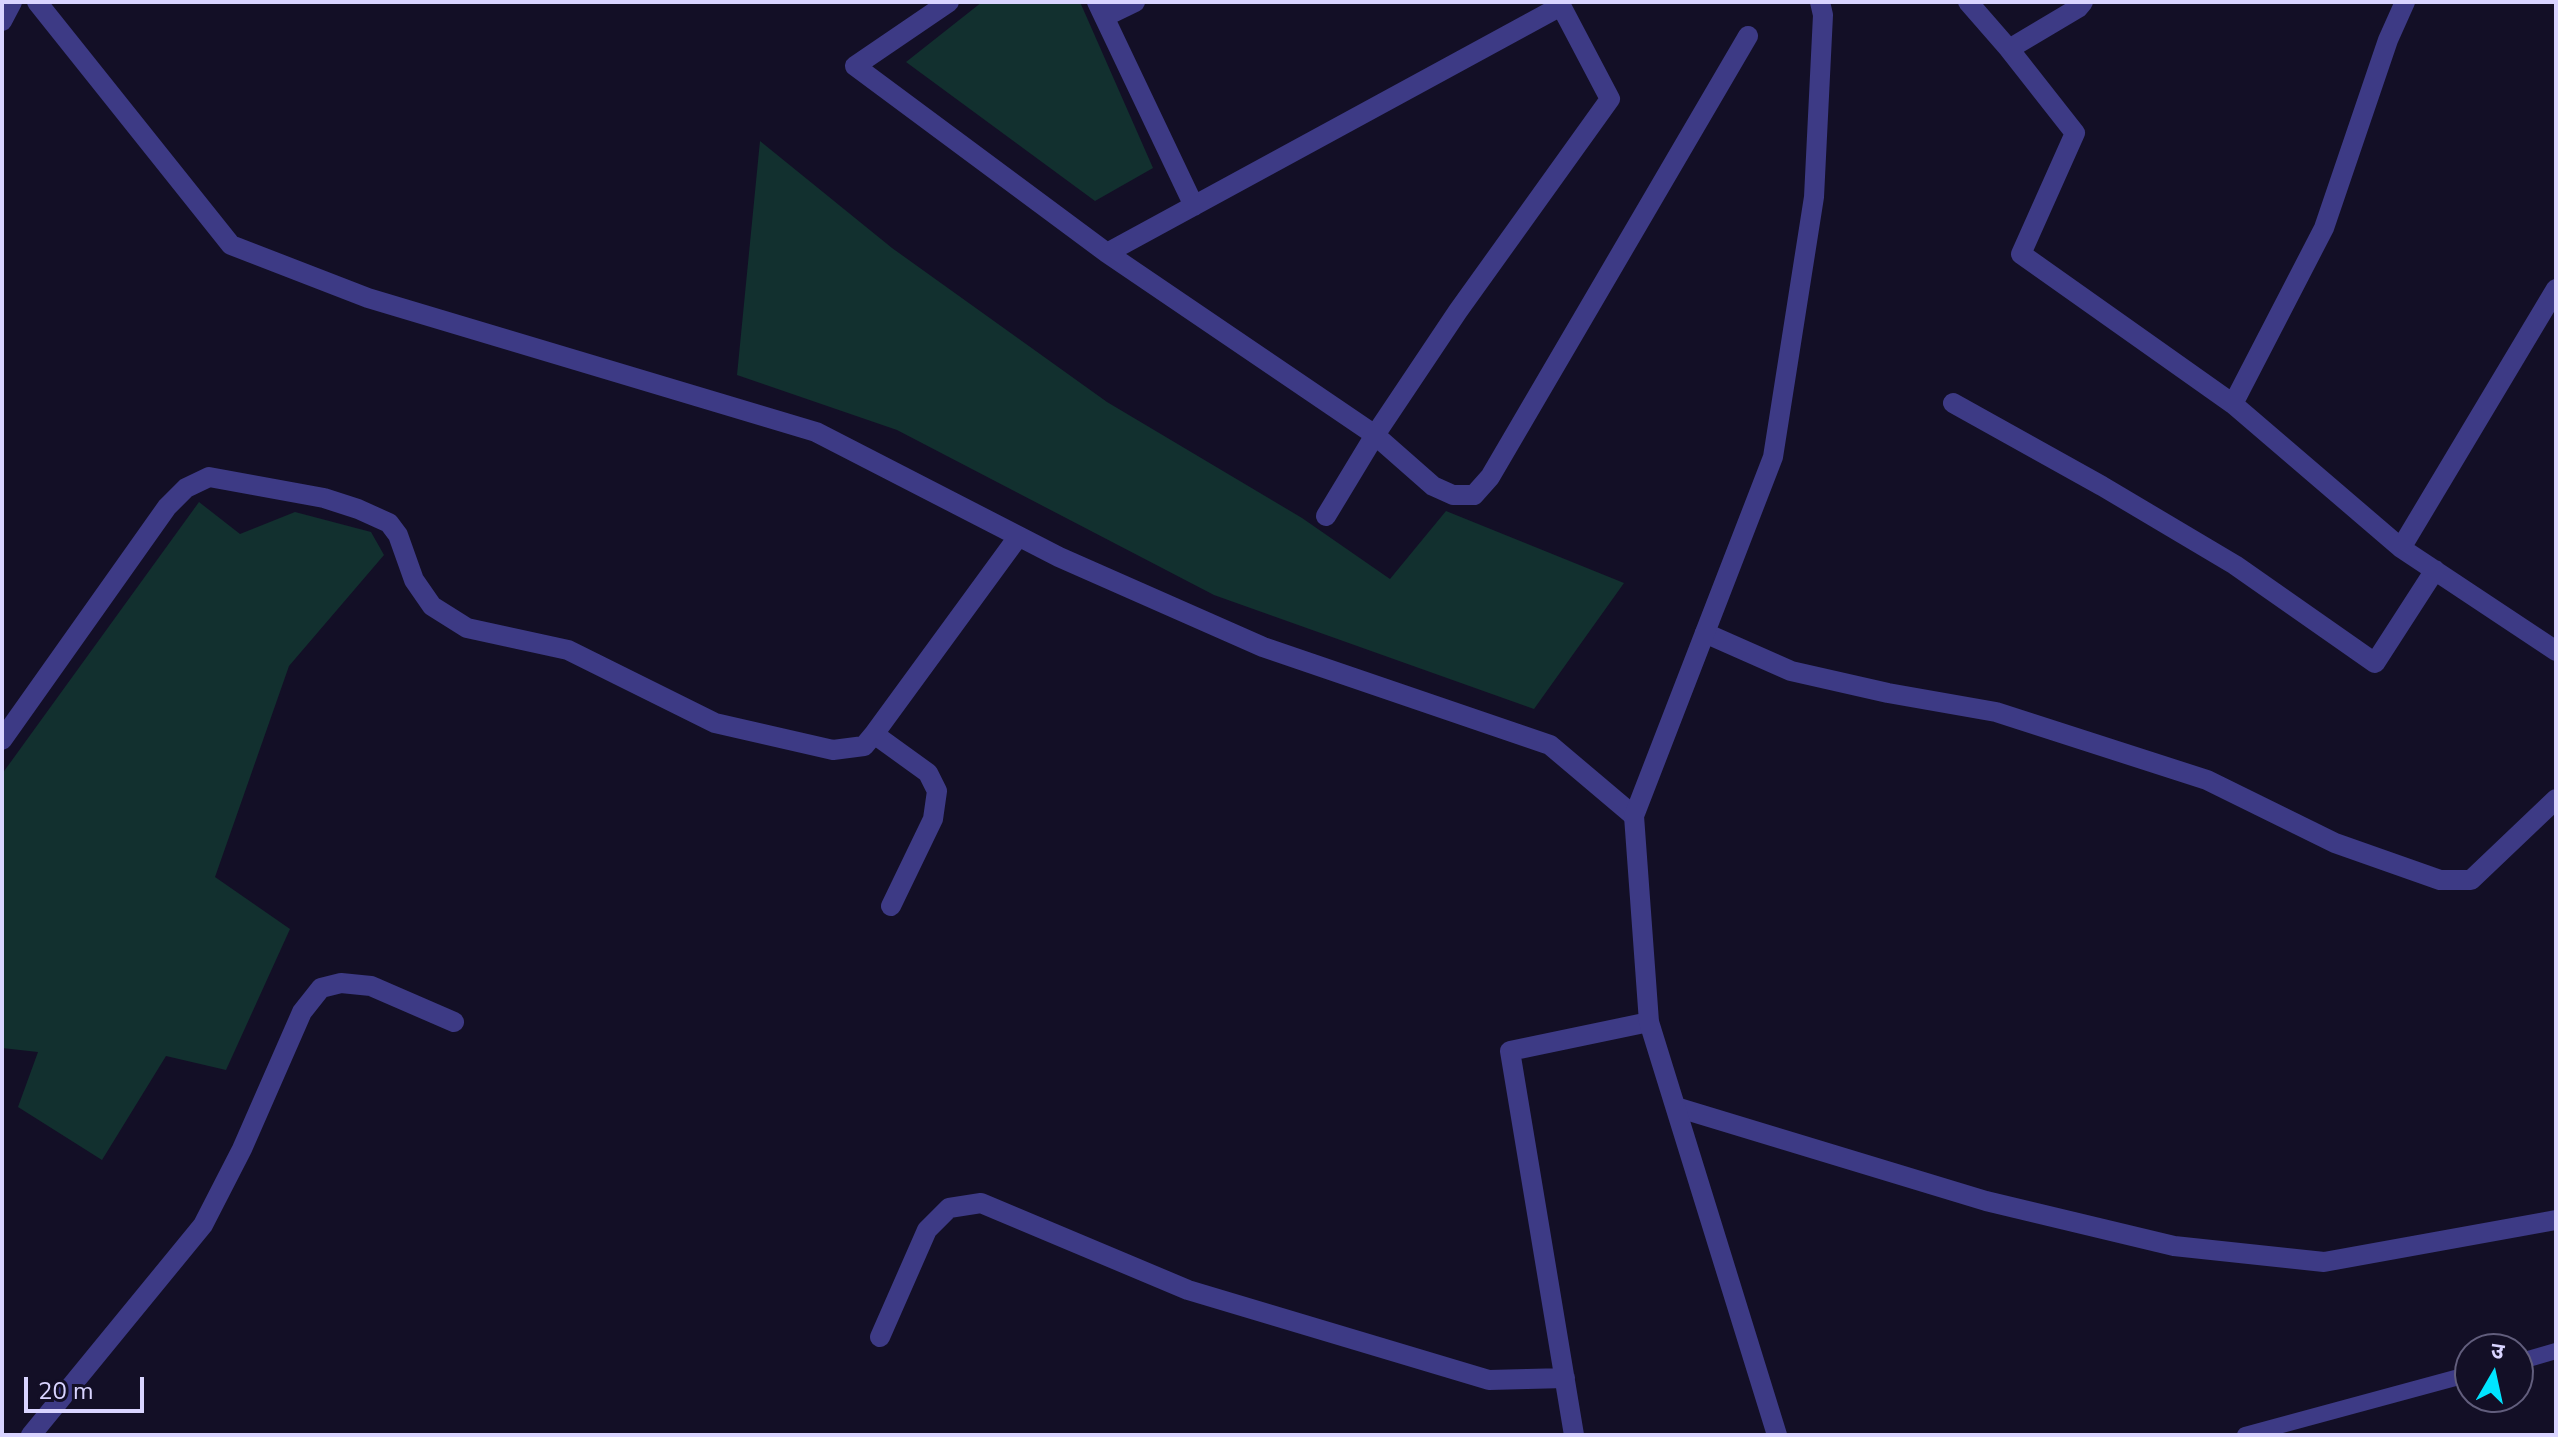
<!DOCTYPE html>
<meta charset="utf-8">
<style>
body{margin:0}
#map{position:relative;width:2558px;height:1437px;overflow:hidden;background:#130f26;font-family:"Nunito Sans","Noto Sans Devanagari",sans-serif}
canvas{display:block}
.frame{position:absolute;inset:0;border:4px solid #d9d4ff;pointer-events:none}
.north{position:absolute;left:2454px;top:1333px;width:80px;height:80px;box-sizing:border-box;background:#130f26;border:2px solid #625e7d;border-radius:50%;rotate:9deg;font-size:22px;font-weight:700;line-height:32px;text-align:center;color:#d9d4ff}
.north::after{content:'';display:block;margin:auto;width:28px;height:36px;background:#00e5ff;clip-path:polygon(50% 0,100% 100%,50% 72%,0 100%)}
.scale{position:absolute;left:24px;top:1377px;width:120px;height:36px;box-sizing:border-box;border:4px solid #d9d4ff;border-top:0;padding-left:10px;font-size:24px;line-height:28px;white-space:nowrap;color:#d9d4ff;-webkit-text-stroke:6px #130f26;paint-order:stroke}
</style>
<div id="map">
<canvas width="2558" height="1437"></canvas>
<div class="frame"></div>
<div class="north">उ</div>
<div class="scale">20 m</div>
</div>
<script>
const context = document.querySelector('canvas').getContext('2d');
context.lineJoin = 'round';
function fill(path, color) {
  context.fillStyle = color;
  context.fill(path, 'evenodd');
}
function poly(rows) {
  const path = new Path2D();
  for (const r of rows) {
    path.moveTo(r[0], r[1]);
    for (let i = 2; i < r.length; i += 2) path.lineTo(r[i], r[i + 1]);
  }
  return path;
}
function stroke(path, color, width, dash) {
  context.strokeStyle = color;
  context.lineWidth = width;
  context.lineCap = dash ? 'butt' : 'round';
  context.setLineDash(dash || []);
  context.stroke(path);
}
fill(poly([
 [982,2,1080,2,1153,168,1095,201,906,62],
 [760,141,892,248,1107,402,1302,518,1390,579,1446,511,1624,583,1534,709,1214,595,897,430,737,375],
 [199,502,240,534,295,512,371,532,384,555,289,666,215,877,290,929,226,1070,166,1056,102,1160,18,1107,38,1052,2,1048,2,774]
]), '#12302f');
stroke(poly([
 [2518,1362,2556,1351],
 [2245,1435,2470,1374]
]), '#3d3a85', 16);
stroke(poly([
 [37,2,231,245,368,298,816,432,1059,557,1263,647,1550,745,1634,816],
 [949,2,855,66,1107,253,1375,435,1433,486,1453,495,1474,495,1490,477,1748,36],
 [1097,2,1194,206],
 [1968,2,2009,49,2078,8,2083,2],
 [1104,17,1135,2],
 [2,21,12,2],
 [2009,49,2075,133,2021,254,2233,404,2401,548,2556,651],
 [1107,253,1561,6],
 [1953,403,2102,486,2235,565,2375,663,2435,570],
 [2233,404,2324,228,2388,40,2405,2],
 [1326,516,1375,435,1458,311,1610,99,1559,2],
 [2401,548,2556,289],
 [1705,633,1791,671,1888,693,1996,712,2207,780,2335,843,2440,880,2471,880,2556,799],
 [874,734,928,773,937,791,933,819,891,906],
 [2,740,167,507,186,488,209,477,324,498,358,509,389,523,398,535,414,580,432,606,467,628,568,650,715,723,833,750,864,746,874,734,1018,537],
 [1676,1107,1986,1201,2174,1246,2324,1262,2556,1220],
 [880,1337,927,1230,949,1208,981,1203,1188,1290,1489,1380,1565,1378],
 [31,1435,203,1225,242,1149,302,1012,321,988,341,983,371,986,454,1022],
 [1574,1435,1510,1051,1649,1022]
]), '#3d3a85', 20);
stroke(poly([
 [1777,1435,1649,1022,1634,816,1773,457,1814,197,1823,15,1820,2]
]), '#3d3a85', 20);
</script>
